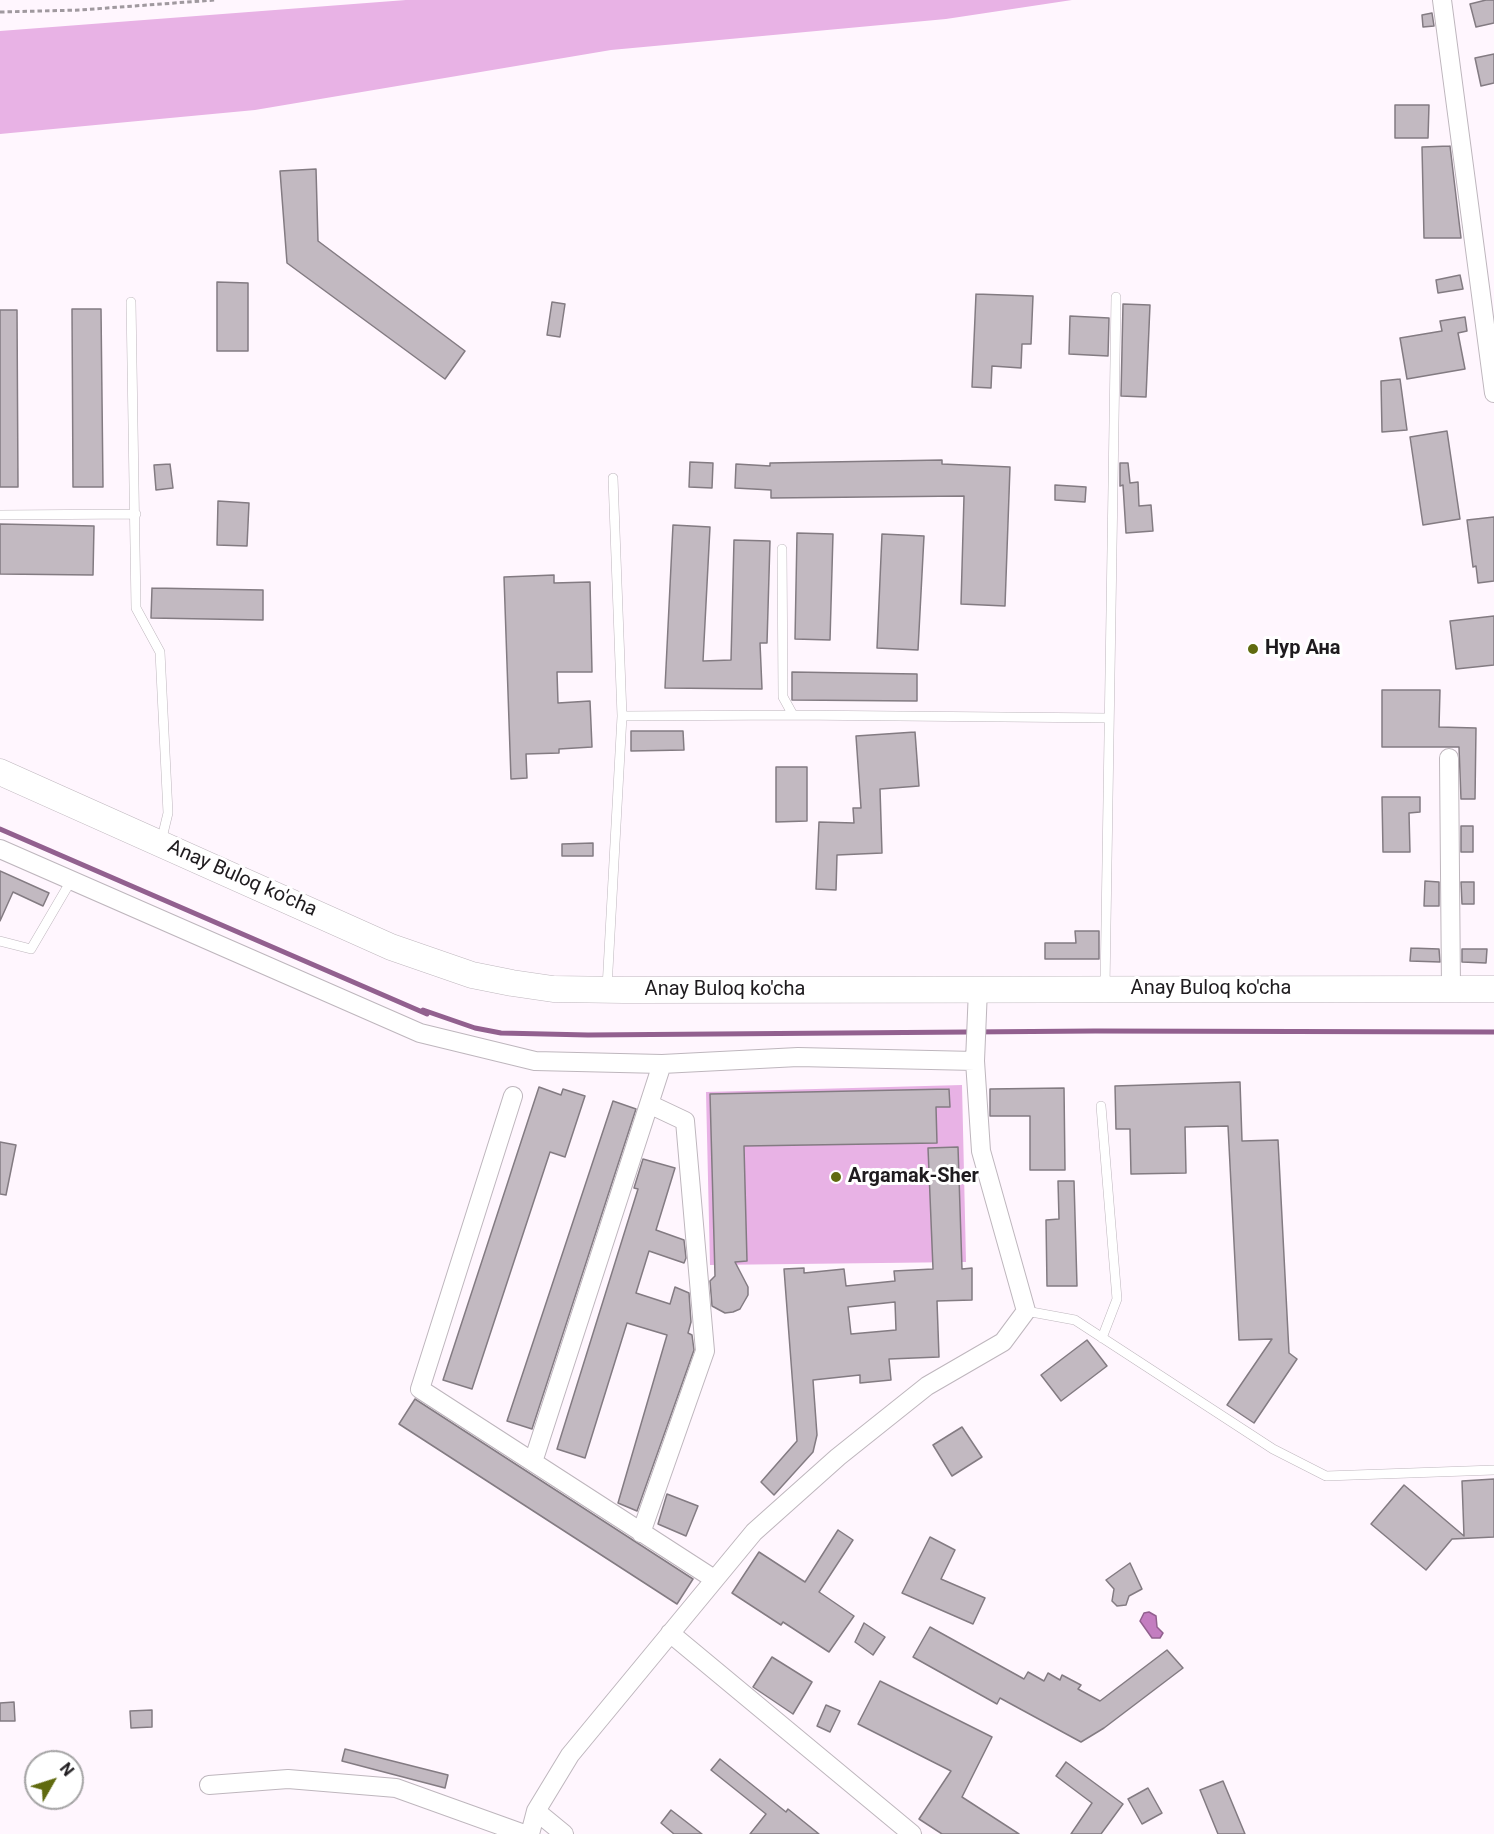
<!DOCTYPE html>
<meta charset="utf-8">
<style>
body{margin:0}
#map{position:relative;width:1494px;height:1834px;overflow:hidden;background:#fff6fe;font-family:Roboto,sans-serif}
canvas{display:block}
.north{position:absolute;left:24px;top:1750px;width:60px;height:60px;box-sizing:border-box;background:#fff;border:2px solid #a5a4a5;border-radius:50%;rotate:51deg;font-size:16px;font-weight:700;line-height:24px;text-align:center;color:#1e1b1e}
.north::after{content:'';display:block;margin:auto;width:21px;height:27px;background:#606a0f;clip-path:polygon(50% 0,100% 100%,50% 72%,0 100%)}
</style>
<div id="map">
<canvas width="1494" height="1834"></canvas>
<div class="north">N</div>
</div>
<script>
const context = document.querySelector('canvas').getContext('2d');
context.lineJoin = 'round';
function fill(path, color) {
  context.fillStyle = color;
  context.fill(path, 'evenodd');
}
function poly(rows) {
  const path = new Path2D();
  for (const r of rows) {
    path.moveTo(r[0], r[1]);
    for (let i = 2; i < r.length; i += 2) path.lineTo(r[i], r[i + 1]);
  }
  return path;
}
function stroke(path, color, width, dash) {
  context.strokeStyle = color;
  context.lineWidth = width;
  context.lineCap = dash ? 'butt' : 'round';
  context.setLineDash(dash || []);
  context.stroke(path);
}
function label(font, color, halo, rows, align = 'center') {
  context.font = font + ' Roboto,sans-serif';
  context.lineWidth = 6;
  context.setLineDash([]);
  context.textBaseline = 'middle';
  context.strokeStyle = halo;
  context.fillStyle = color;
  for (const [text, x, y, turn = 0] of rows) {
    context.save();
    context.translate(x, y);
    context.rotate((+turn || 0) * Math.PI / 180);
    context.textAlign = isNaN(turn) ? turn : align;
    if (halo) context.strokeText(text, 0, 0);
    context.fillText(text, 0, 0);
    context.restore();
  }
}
fill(poly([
 [406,0,1072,0,946,19,611,50,255,110,0,134,0,31],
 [962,1085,966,1262,710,1265,706,1092]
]), '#e8b2e5');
const water = poly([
 [1149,1612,1156,1616,1157,1627,1163,1633,1160,1638,1152,1638,1140,1621,1144,1613,1149,1612]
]);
fill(water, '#c37dc0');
stroke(water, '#92608f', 1.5);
stroke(poly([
 [0,829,427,1014,423,1010,475,1028,501,1033,588,1035,1095,1031,1494,1032]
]), '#92608f', 5);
const building = poly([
 [1486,0,1494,0,1494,23,1476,27,1470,4,1486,0],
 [1432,13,1434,26,1423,27,1422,15,1432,13],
 [1494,54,1494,83,1481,86,1475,58,1494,54],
 [1395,105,1429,105,1428,138,1395,138,1395,105],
 [1450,146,1461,238,1424,238,1422,147,1450,146],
 [316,169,318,241,465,351,445,379,287,263,280,171,316,169],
 [1460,275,1463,289,1438,293,1436,280,1460,275],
 [217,282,248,283,248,351,217,351,217,282],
 [976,294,1033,296,1031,344,1022,344,1021,368,992,366,991,388,972,387,976,294],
 [552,302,565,304,560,337,547,335,552,302],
 [1123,304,1150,305,1146,397,1121,396,1123,304],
 [72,309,101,309,103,487,73,487,72,309],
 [0,310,17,310,18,487,0,487,0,310],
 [1070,316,1109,318,1108,356,1069,354,1070,316],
 [1465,317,1467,331,1458,333,1465,369,1407,379,1400,338,1442,331,1440,321,1465,317],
 [1400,379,1407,430,1382,432,1381,381,1400,379],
 [1447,431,1460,519,1423,525,1410,437,1447,431],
 [942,460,942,464,1010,467,1005,606,961,604,964,496,771,498,771,490,735,488,736,464,770,466,770,463,942,460],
 [690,462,713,463,712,488,689,487,690,462],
 [1120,463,1128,463,1130,483,1138,482,1139,506,1151,505,1153,531,1126,533,1123,485,1120,486,1120,463],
 [170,464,173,488,156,490,154,465,170,464],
 [1055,485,1086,487,1085,502,1055,500,1055,485],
 [218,501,249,503,247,546,217,545,218,501],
 [1494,517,1494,581,1478,583,1476,566,1473,567,1467,520,1494,517],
 [0,524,94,526,93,575,0,574,0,524],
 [673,525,710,527,703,661,731,660,734,540,770,541,767,643,760,643,762,689,665,688,673,525],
 [797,533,833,534,830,640,795,639,797,533],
 [882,534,924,536,918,650,877,648,882,534],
 [554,575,554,583,590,582,592,672,557,672,558,703,590,701,592,747,559,749,559,753,526,754,527,778,511,779,504,577,554,575],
 [152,588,263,590,263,620,151,618,152,588],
 [1494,616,1494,665,1456,669,1450,621,1494,616],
 [792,672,917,674,917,701,792,700,792,672],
 [1382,690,1440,690,1439,727,1476,728,1475,799,1461,799,1459,747,1382,747,1382,690],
 [631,731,683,731,684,750,631,751,631,731],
 [915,732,919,786,880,789,882,853,837,855,836,890,816,889,819,822,854,823,853,808,861,808,856,736,915,732],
 [776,767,807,767,807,821,776,822,776,767],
 [1382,797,1420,797,1420,812,1409,813,1410,852,1383,852,1382,797],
 [1461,826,1473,826,1473,852,1461,852,1461,826],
 [593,843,593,856,562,856,562,844,593,843],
 [0,871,49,893,43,906,13,892,0,921,0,871],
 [1425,881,1439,882,1439,906,1424,906,1425,881],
 [1461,882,1474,882,1474,904,1462,904,1461,882],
 [1075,931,1099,931,1099,959,1045,959,1045,943,1076,943,1075,931],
 [1411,948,1439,949,1440,962,1410,961,1411,948],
 [1462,949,1487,949,1486,963,1462,962,1462,949],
 [1240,1082,1242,1141,1278,1140,1289,1353,1297,1359,1254,1423,1227,1405,1272,1339,1239,1340,1228,1126,1185,1127,1186,1173,1131,1174,1130,1129,1116,1129,1115,1086,1240,1082],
 [539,1087,561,1095,563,1089,585,1096,565,1157,550,1152,472,1389,443,1380,539,1087],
 [1064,1088,1065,1170,1030,1170,1030,1116,990,1116,990,1089,1064,1088],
 [949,1089,950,1107,936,1107,937,1143,744,1146,747,1261,735,1262,748,1287,748,1295,740,1309,733,1312,725,1313,712,1306,710,1281,715,1276,710,1094,949,1089],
 [613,1101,636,1109,532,1429,507,1421,613,1101],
 [0,1142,16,1145,6,1195,0,1194,0,1142],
 [958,1147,962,1269,972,1268,972,1300,937,1301,939,1357,889,1359,891,1380,860,1383,860,1375,813,1380,817,1435,813,1452,774,1495,761,1482,797,1441,784,1269,804,1268,804,1273,844,1269,846,1286,895,1281,894,1271,933,1269,928,1148,958,1147],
 [895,1302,896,1330,851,1334,848,1307,895,1302],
 [643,1159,675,1168,656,1230,684,1240,686,1258,684,1263,649,1251,636,1293,670,1304,675,1287,689,1293,691,1322,688,1333,692,1335,694,1350,637,1511,618,1503,667,1335,627,1323,585,1458,557,1449,638,1189,634,1188,643,1159],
 [1058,1181,1074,1181,1077,1286,1047,1286,1046,1220,1059,1219,1058,1181],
 [1087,1340,1107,1366,1061,1401,1041,1375,1087,1340],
 [415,1399,693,1579,677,1604,399,1424,415,1399],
 [962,1427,982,1457,952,1476,933,1445,962,1427],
 [1494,1479,1494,1537,1452,1539,1426,1570,1371,1524,1404,1485,1464,1536,1462,1481,1494,1479],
 [667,1494,698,1506,686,1536,658,1524,667,1494],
 [838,1530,853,1540,819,1592,854,1616,829,1652,783,1622,781,1625,732,1593,759,1552,805,1582,838,1530],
 [930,1537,955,1550,941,1579,985,1598,973,1624,902,1593,930,1537],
 [1130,1563,1142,1589,1129,1596,1126,1605,1117,1606,1112,1601,1114,1589,1106,1580,1130,1563],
 [864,1623,885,1637,873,1655,855,1642,864,1623],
 [930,1627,1024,1679,1028,1672,1044,1681,1048,1673,1060,1680,1062,1675,1081,1685,1078,1689,1100,1701,1167,1650,1183,1668,1104,1728,1081,1742,1000,1698,997,1704,913,1657,930,1627],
 [772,1657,812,1682,793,1714,753,1687,772,1657],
 [880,1681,992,1737,962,1797,1019,1834,942,1834,919,1819,951,1771,858,1724,880,1681],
 [14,1702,15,1721,0,1721,0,1703,14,1702],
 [826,1705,840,1711,830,1732,817,1726,826,1705],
 [152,1710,152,1727,131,1728,130,1711,152,1710],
 [345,1749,448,1775,445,1788,342,1761,345,1749],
 [720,1759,786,1812,788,1809,819,1834,750,1834,766,1814,711,1770,720,1759],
 [1066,1762,1123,1804,1101,1834,1071,1834,1092,1803,1056,1776,1066,1762],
 [1223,1781,1245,1834,1218,1834,1200,1790,1223,1781],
 [1148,1788,1162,1813,1142,1824,1128,1799,1148,1788],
 [671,1810,702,1834,674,1834,661,1823,671,1810]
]);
fill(building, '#c2b9c1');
stroke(building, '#837b82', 1.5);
const service = poly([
 [131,302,136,608,160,652,168,813,161,842],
 [0,515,136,514],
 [782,549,783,697,793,715,1108,718],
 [622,716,793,715],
 [0,941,31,949,72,879],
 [1105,987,1116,297],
 [607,988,622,716,613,478],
 [1101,1106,1117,1299,1102,1338],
 [1026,1311,1075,1320,1273,1449,1326,1476,1494,1470]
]);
const minor = poly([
 [1442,0,1494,393],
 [1449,758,1451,989],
 [0,849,420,1033,535,1061,662,1064,798,1057,975,1061],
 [513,1096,420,1389,714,1579],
 [533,1462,662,1064],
 [641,1533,705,1351,685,1121,649,1104],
 [670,1633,912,1834],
 [209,1785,288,1779,396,1788,524,1834],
 [536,1811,564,1834],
 [530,1834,536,1811,570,1755,754,1532,838,1457,927,1386,1003,1342,1026,1311,981,1151,975,1061,978,989]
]);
const secondary = poly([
 [0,772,391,947,472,975,512,983,553,989,624,990,1494,989]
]);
stroke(service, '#beb6bd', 10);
stroke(minor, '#beb6bd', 20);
stroke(secondary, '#beb6bd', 27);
stroke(poly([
 [0,12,80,10,215,0]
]), '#a0999f', 3, [4.5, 3]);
stroke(service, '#fff', 9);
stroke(minor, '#fff', 18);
stroke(secondary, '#fff', 26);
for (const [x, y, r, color] of [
 [1253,649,6,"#606a0f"],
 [836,1177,6,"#606a0f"]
]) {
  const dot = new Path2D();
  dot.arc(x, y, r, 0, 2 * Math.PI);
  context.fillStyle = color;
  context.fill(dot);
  stroke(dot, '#fff', 2);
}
label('bold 20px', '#1e1b1e', '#fff', [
 ["Нур Ана",1265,649],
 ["Argamak-Sher",848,1177]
], 'left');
label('20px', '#1e1b1e', '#fff', [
 ["Anay Buloq ko'cha",242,879,24],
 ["Anay Buloq ko'cha",1211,989],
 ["Anay Buloq ko'cha",725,990]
]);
</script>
